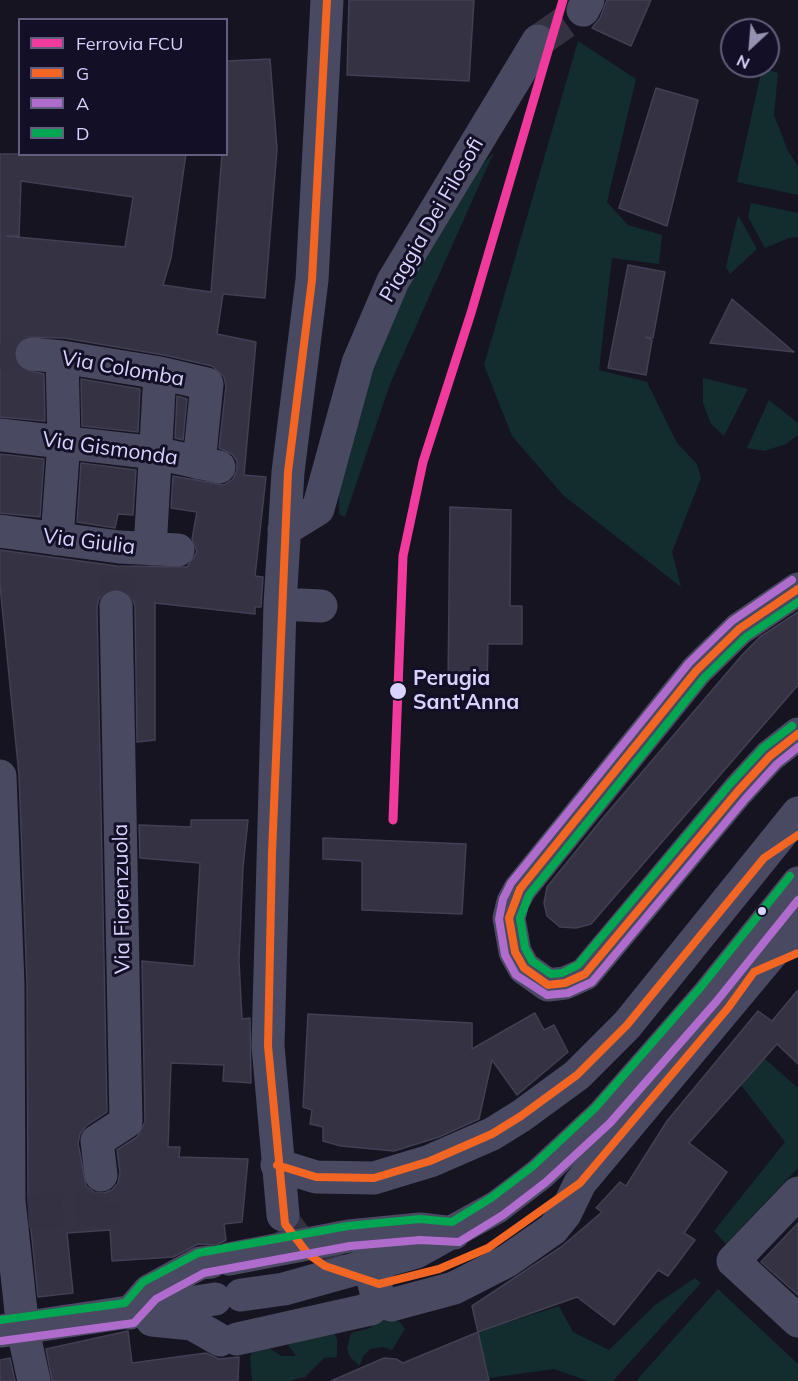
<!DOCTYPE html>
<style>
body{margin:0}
#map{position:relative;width:798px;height:1381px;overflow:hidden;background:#161421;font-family:Mulish,sans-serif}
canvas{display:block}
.legend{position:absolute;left:18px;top:18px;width:210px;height:138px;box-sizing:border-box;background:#130f26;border:2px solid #625e7d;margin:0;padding:8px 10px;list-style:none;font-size:18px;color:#d9d4ff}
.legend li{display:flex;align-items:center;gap:12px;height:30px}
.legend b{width:30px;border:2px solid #625e7d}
.north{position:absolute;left:720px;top:18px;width:60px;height:60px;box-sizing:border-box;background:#130f26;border:2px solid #625e7d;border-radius:50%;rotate:206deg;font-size:16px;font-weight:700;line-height:24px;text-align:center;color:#d9d4ff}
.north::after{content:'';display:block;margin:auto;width:21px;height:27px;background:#9591b1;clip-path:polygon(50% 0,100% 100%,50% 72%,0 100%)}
</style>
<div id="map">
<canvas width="798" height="1381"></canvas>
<ul class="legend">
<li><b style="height:8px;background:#f13a9d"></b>Ferrovia FCU</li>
<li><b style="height:8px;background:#f26522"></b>G</li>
<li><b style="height:8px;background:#b06ccc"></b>A</li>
<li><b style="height:8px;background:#00a651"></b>D</li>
</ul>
<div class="north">N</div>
</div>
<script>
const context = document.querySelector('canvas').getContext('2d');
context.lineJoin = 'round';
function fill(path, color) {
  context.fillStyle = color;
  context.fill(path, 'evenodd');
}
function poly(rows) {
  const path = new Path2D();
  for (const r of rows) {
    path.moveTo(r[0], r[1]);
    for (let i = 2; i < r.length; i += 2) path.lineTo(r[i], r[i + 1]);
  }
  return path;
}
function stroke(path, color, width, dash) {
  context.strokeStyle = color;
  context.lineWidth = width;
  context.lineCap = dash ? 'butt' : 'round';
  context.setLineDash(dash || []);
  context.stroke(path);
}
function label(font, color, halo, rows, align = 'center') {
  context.font = font + ' Mulish,sans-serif';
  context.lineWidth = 6;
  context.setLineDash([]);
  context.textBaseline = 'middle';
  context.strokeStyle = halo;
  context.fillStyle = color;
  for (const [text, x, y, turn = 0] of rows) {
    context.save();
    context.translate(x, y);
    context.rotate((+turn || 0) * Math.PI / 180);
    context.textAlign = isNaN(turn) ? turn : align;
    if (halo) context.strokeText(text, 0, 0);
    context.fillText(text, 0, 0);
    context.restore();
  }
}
fill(poly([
 [578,41,636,79,607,202,628,225,662,235,659,264,612,258,599,370,647,382,677,443,697,464,701,478,672,552,681,587,564,496,512,436,484,365],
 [762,68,778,73,774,115,788,151,798,166,798,195,737,182],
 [494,152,390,384,345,517,339,514,339,470,383,337,424,257,479,169],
 [751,203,798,213,798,237,789,238,765,248,748,217],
 [738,215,757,249,730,274,726,267],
 [703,378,748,389,724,436,711,424,703,403],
 [769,400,798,423,798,435,786,444,764,451,747,448],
 [764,1058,798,1088,798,1168,726,1244,714,1231,785,1142,741,1085],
 [695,1278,701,1283,613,1381,588,1381,554,1369,489,1378,478,1332,559,1306,573,1332,609,1350,655,1305],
 [718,1289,798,1364,798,1381,636,1381],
 [392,1318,401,1323,405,1329,392,1350,383,1347,370,1349,363,1356,360,1366,350,1357,347,1349,351,1333,370,1328,378,1320],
 [332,1326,337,1339,337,1357,324,1358,305,1377,289,1381,252,1381,250,1356,253,1351,266,1346,282,1356,296,1356,283,1338]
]), '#132c2d');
const building = poly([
 [349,0,474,0,469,81,347,75,349,0],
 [607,0,651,0,631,46,592,28,600,18,607,0],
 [270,59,277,149,265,298,223,294,217,334,256,342,244,475,266,477,255,576,263,577,261,607,255,607,255,614,155,603,155,740,137,742,135,606,132,597,126,591,116,588,107,591,99,598,97,607,107,1112,86,1126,80,1134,78,1143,86,1186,94,1192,104,1193,112,1190,118,1183,120,1173,117,1150,137,1137,145,1122,142,961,194,966,200,863,140,858,139,825,191,827,191,820,248,820,243,867,239,961,242,1019,250,1018,251,1083,223,1081,224,1065,171,1063,168,1147,180,1147,179,1157,248,1159,242,1222,224,1224,226,1240,217,1245,198,1244,173,1257,112,1261,110,1230,67,1233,73,1293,38,1297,28,1200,27,985,19,775,0,586,0,550,117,566,187,567,197,552,192,539,197,512,171,508,173,476,224,485,233,479,237,470,237,461,232,454,219,448,226,386,224,377,212,366,164,355,64,338,25,337,16,344,13,352,15,361,22,369,44,374,45,421,0,417,0,154,186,154,171,258,163,285,211,292,222,154,226,154,226,61,270,59],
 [21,181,133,197,125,247,6,236,19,236,21,181],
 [656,88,698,100,667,226,619,208,656,88],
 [628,265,665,272,653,338,645,337,652,340,646,375,608,368,628,265],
 [732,299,794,352,710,343,732,299],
 [81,379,140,389,138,432,82,426,81,379],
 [177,396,187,399,183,440,175,438,177,396],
 [0,454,44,459,40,517,0,513,0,454],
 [81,463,136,470,133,515,118,514,115,528,77,522,81,463],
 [450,507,511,510,510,606,522,606,522,644,488,644,487,685,448,685,450,507],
 [798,612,798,685,591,924,576,928,560,927,547,916,544,903,547,887,602,819,743,654,760,637,798,612],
 [323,838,466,844,462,914,362,910,362,861,323,859,323,838],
 [798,990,798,1064,777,1044,689,1143,727,1172,684,1233,695,1240,668,1276,658,1270,614,1325,577,1297,478,1332,489,1381,331,1381,384,1358,396,1359,403,1363,478,1332,472,1306,561,1247,602,1212,596,1208,620,1182,626,1186,667,1121,758,1011,772,1021,798,990],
 [535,1013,544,1030,554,1025,568,1052,517,1095,492,1060,479,1119,439,1137,394,1151,341,1146,323,1141,323,1127,310,1124,312,1110,303,1107,308,1014,472,1023,472,1049,535,1013],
 [798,1223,798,1295,761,1262,798,1223],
 [128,1331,132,1363,206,1353,219,1359,239,1357,238,1381,52,1381,46,1349,128,1331],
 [10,1358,15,1381,0,1381,0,1360,10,1358]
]);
fill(building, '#343243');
stroke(building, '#433f54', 1.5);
stroke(poly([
 [538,41,583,10],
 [0,352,32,354],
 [116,607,119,558],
 [28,1212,104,1209,104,1200],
 [286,1225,308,1254,325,1266,379,1284,393,1283]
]), '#333142', 33, [33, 16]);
stroke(poly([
 [583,10,588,0],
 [32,354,62,357,160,373,207,384,199,463],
 [0,435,156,453,219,467],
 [284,530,318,509,358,363,393,281,538,41],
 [0,531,119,547,178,550],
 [57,539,64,441,62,357],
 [150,549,160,373],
 [798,589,739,629,696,671,520,889,513,902,509,918,515,952,524,968,548,985,565,983,585,974,738,791,770,756,798,734],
 [280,604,321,606],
 [0,776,8,985,9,1201,23,1330,34,1381],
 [277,1165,316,1177,374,1178,430,1161,492,1134,521,1116,577,1075,627,1025,798,813],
 [101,1175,97,1141,126,1122,116,607],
 [798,1193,733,1261,798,1321],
 [283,1215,268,1046,280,604,288,472,312,280,327,0],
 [229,1259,349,1236,420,1229,454,1233],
 [380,1263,374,1284,379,1299,391,1305,454,1288,507,1261,553,1229,565,1214,580,1183,798,922],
 [241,1295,284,1289,416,1252,497,1207,540,1174,603,1115,708,995,798,883],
 [130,1313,149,1291,200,1263,211,1262],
 [152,1320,192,1324,220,1340],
 [2,1331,215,1299],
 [237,1339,371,1309,379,1299]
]), '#4a4962', 33);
stroke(poly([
 [327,0,312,280,288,472,272,853,268,1046,285,1224,308,1254,325,1266,379,1284,439,1269,488,1248,580,1183,728,1008,754,972,798,953],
 [798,589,739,629,696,671,520,889,509,918,515,952,524,968,548,985,565,983,585,974,738,791,770,756,798,734],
 [277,1165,316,1177,374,1178,430,1161,492,1134,521,1116,577,1075,627,1025,764,858,798,835]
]), '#f26522', 8);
stroke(poly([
 [792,580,732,621,689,663,511,883,503,899,499,919,505,955,516,975,547,995,568,993,592,982,746,798,777,764,798,747],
 [1,1341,134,1323,156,1299,204,1273,350,1246,420,1240,459,1242,503,1215,546,1182,610,1123,716,1002,798,900]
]), '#b06ccc', 8);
stroke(poly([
 [792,726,763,748,730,784,578,965,562,973,551,974,532,961,525,948,520,918,529,895,704,678,746,637,798,602],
 [0,1320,125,1303,143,1282,198,1253,348,1226,420,1219,452,1222,491,1198,533,1166,595,1108,700,988,790,876]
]), '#00a651', 8);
stroke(poly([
 [393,820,403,556,423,462,471,313,563,0]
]), '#f13a9d', 9);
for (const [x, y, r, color] of [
 [398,691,9,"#d9d4ff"],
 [762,911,5,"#d9d4ff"]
]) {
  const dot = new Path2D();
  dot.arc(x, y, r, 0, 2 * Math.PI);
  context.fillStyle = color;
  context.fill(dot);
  stroke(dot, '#130f26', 2);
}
label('21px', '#d9d4ff', '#130f26', [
 ["Piaggia Dei Filosofi",432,220,-60],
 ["Via Colomba",123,369,10],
 ["Via Gismonda",110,449,8],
 ["Via Giulia",89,542,7],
 ["Via Fiorenzuola",122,899,-91]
]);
label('bold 21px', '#d9d4ff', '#130f26', [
 ["Perugia",413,679],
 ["Sant'Anna",413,703]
], 'left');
</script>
